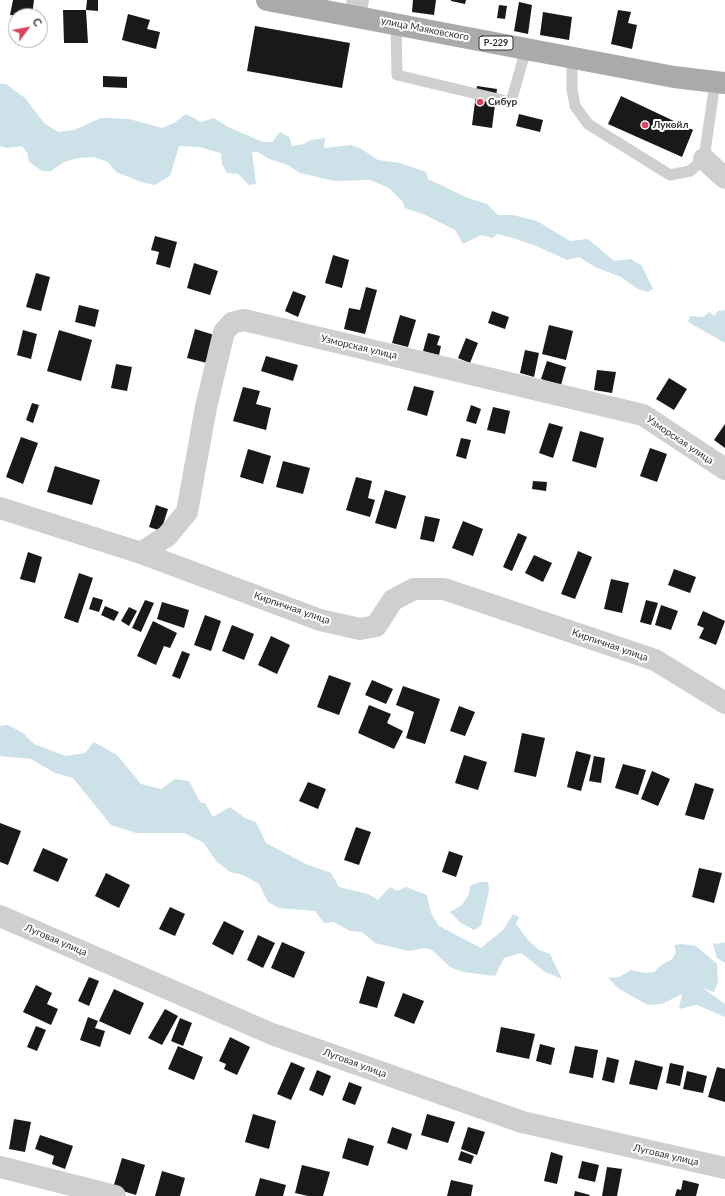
<!DOCTYPE html>
<meta charset="utf-8">
<style>
body{margin:0}
#map{position:relative;width:725px;height:1196px;overflow:hidden;background:#fff;font-family:Lato,sans-serif}
canvas{display:block}
.north{position:absolute;left:8px;top:8px;width:40px;height:40px;box-sizing:border-box;background:#fff;border:1px solid #adadad;border-radius:50%;rotate:58deg;font-size:11px;font-weight:700;line-height:16px;text-align:center;color:#323232}
.north::after{content:'';display:block;margin:auto;width:14px;height:18px;background:#d8445c;clip-path:polygon(50% 0,100% 100%,50% 72%,0 100%)}
</style>
<div id="map">
<canvas width="725" height="1196"></canvas>
<div class="north">С</div>
</div>
<script>
const context = document.querySelector('canvas').getContext('2d');
context.lineJoin = 'round';
function fill(path, color) {
  context.fillStyle = color;
  context.fill(path, 'evenodd');
}
function poly(rows) {
  const path = new Path2D();
  for (const r of rows) {
    path.moveTo(r[0], r[1]);
    for (let i = 2; i < r.length; i += 2) path.lineTo(r[i], r[i + 1]);
  }
  return path;
}
function stroke(path, color, width, dash) {
  context.strokeStyle = color;
  context.lineWidth = width;
  context.lineCap = dash ? 'butt' : 'round';
  context.setLineDash(dash || []);
  context.stroke(path);
}
function label(font, color, halo, rows, align = 'center') {
  context.font = font + ' Lato,sans-serif';
  context.lineWidth = 4;
  context.setLineDash([]);
  context.textBaseline = 'middle';
  context.strokeStyle = halo;
  context.fillStyle = color;
  for (const [text, x, y, turn = 0] of rows) {
    context.save();
    context.translate(x, y);
    context.rotate((+turn || 0) * Math.PI / 180);
    context.textAlign = isNaN(turn) ? turn : align;
    if (halo) context.strokeText(text, 0, 0);
    context.fillText(text, 0, 0);
    context.restore();
  }
}
fill(poly([
 [0,84,6,84,25,98,44,123,58,132,74,130,101,118,109,118,129,119,162,128,174,123,186,114,201,122,214,118,228,127,263,142,272,142,280,132,289,137,292,146,304,144,311,140,325,138,324,148,351,145,360,148,378,160,400,163,426,172,428,179,468,198,487,204,498,215,513,215,537,221,570,241,588,239,614,261,631,259,642,266,653,289,648,292,638,289,621,277,595,267,579,257,567,260,536,246,513,238,497,234,493,238,481,235,463,244,455,230,425,215,405,208,402,201,389,188,370,180,335,181,300,173,288,165,269,159,258,152,252,152,256,184,249,185,238,174,227,173,222,164,221,153,199,147,179,146,170,176,155,185,141,182,116,172,108,162,94,157,78,158,64,162,51,171,42,171,28,161,28,154,22,146,7,148,0,146],
 [725,310,725,343,688,322,690,316,703,317,709,312,714,316,718,311],
 [8,725,23,733,34,744,66,756,85,753,94,742,117,755,141,784,161,789,175,779,189,781,200,802,205,803,213,817,230,807,245,818,256,822,266,843,306,864,331,873,339,887,368,894,378,900,390,887,397,891,406,887,427,895,431,913,439,926,481,948,503,930,513,914,519,917,516,924,528,940,539,950,550,954,562,979,545,972,521,953,504,958,495,976,463,972,450,967,432,950,426,948,408,951,375,943,362,932,350,931,333,922,324,923,315,911,279,908,268,902,259,884,243,875,230,872,216,861,204,843,184,833,136,833,111,825,73,778,55,773,31,759,0,756,0,726],
 [479,882,488,882,489,891,481,926,474,930,461,923,450,912,462,905,469,894,470,886],
 [723,942,725,943,725,963,717,958,714,948,713,943,719,944],
 [682,944,696,946,717,964,718,982,714,992,703,988,725,1004,725,1017,697,1005,679,1009,682,994,662,1004,648,1005,619,989,608,978,619,977,631,970,645,973,654,972,660,966,672,959,676,952,674,945]
]), '#cde1e9');
fill(poly([
 [13,0,34,0,32,16,10,15],
 [87,0,98,0,98,11,86,10,88,43,64,43,63,10,86,10],
 [413,0,436,0,434,15,412,12],
 [451,0,466,0,465,4,451,1],
 [519,2,532,5,528,34,514,31],
 [499,5,507,6,505,19,497,18],
 [618,10,631,12,628,23,637,25,632,49,611,44],
 [543,12,572,17,569,40,540,35],
 [128,14,150,20,147,29,160,32,156,49,122,40],
 [255,26,350,43,342,88,247,71],
 [103,76,127,77,127,88,103,87],
 [477,86,497,89,492,128,472,125],
 [621,96,693,130,682,157,608,124],
 [519,114,543,120,540,132,516,126],
 [155,236,177,242,170,268,156,264,159,252,151,250],
 [333,255,349,260,342,288,325,283],
 [194,263,218,271,210,295,187,288],
 [36,273,50,277,41,311,26,307],
 [366,287,377,290,365,334,344,329,349,308,360,310],
 [293,291,306,296,298,317,285,311],
 [79,305,99,310,95,327,75,322],
 [492,311,509,317,505,329,488,323],
 [400,315,416,320,408,347,392,343],
 [549,325,573,331,566,360,542,354],
 [195,329,214,335,207,363,187,358],
 [23,330,37,334,31,359,17,355],
 [59,330,92,340,81,381,47,371],
 [428,333,440,336,437,345,441,346,439,355,423,351],
 [466,338,478,343,470,363,458,358],
 [525,350,539,353,534,377,520,373],
 [266,356,298,365,293,381,261,371],
 [547,361,566,367,561,385,541,379],
 [116,364,132,367,127,391,111,388],
 [597,370,616,372,612,393,594,390],
 [669,378,687,389,674,410,656,399],
 [414,386,434,391,427,416,407,410],
 [243,387,260,391,256,404,271,408,266,430,233,421],
 [32,403,39,405,33,423,26,420],
 [471,405,481,409,476,424,466,421],
 [493,407,510,411,505,434,487,430],
 [549,423,563,427,553,458,539,453],
 [725,424,725,448,714,440],
 [580,431,604,438,596,468,572,461],
 [21,437,38,443,23,484,6,477],
 [461,438,471,440,466,459,456,456],
 [650,448,667,454,657,482,640,476],
 [248,449,271,456,263,484,240,477],
 [283,461,310,468,303,494,276,487],
 [55,466,100,480,92,505,47,492],
 [356,477,372,481,368,498,375,500,370,517,346,510],
 [533,481,547,482,546,491,532,489],
 [385,490,406,496,396,529,375,523],
 [156,505,168,509,161,531,149,527],
 [425,516,440,519,434,542,420,539],
 [463,521,483,529,473,556,452,548],
 [518,533,527,537,512,571,503,567],
 [578,551,592,557,575,599,561,594],
 [28,552,42,557,35,583,20,579],
 [534,555,552,563,543,582,525,573],
 [674,569,696,577,690,593,668,585],
 [79,573,93,578,78,623,64,618],
 [611,579,629,583,622,613,604,609],
 [93,597,103,600,99,612,89,609],
 [145,600,154,603,141,632,132,628],
 [646,600,658,603,651,625,640,622],
 [162,602,189,610,184,628,157,619],
 [661,605,678,611,671,630,655,625],
 [105,606,119,612,114,621,101,615],
 [129,607,137,611,129,626,121,621],
 [703,611,725,621,716,645,699,638,704,628,697,625],
 [205,615,221,621,211,651,194,645],
 [153,621,177,633,170,648,164,646,156,665,137,656],
 [232,625,254,634,244,660,222,651],
 [271,636,290,645,277,674,258,665],
 [182,651,190,654,180,679,172,676],
 [329,675,351,683,339,715,317,707],
 [372,680,393,689,386,704,365,695],
 [403,686,440,699,425,744,406,738,414,712,396,705],
 [369,705,391,714,387,723,403,731,394,749,358,733],
 [459,706,475,712,465,736,450,731],
 [522,733,545,738,536,777,514,772],
 [576,751,591,755,581,791,567,787],
 [464,755,487,762,478,790,455,783],
 [594,756,605,758,601,783,589,781],
 [623,764,646,770,638,795,615,788],
 [652,771,670,779,658,806,641,799],
 [308,782,326,789,318,809,299,801],
 [695,783,714,789,704,820,685,815],
 [0,823,21,831,8,865,0,862],
 [356,827,371,832,359,865,344,860],
 [43,848,68,859,58,882,33,871],
 [449,851,463,856,456,877,442,872],
 [699,868,722,873,714,903,692,897],
 [106,873,130,885,119,908,95,896],
 [170,907,185,914,175,936,159,929],
 [224,921,244,931,233,955,212,944],
 [258,935,275,943,263,968,247,960],
 [282,942,305,952,294,978,271,968],
 [367,976,385,982,377,1008,359,1003],
 [89,977,99,981,89,1006,78,1001],
 [36,985,52,993,47,1004,58,1009,51,1025,23,1012],
 [114,989,144,1003,130,1035,99,1021],
 [403,993,424,1001,414,1024,394,1016],
 [165,1009,178,1016,162,1045,148,1038],
 [88,1017,98,1021,95,1028,105,1031,100,1047,80,1040],
 [180,1018,192,1023,183,1046,171,1041],
 [36,1026,46,1030,37,1051,27,1047],
 [501,1027,535,1034,529,1059,496,1052],
 [230,1037,250,1047,237,1075,224,1069,226,1064,219,1061],
 [540,1044,555,1048,551,1065,536,1061],
 [178,1046,203,1057,194,1080,168,1069],
 [575,1046,598,1050,593,1078,569,1073],
 [607,1057,619,1060,614,1083,602,1080],
 [635,1060,663,1067,657,1090,629,1084],
 [291,1062,305,1068,291,1100,277,1094],
 [670,1063,684,1066,680,1086,666,1083],
 [717,1067,725,1069,725,1102,708,1097],
 [317,1070,331,1076,323,1096,309,1090],
 [687,1071,707,1076,703,1093,683,1089],
 [349,1082,362,1087,355,1105,342,1100],
 [253,1114,276,1121,269,1149,245,1142],
 [427,1114,455,1122,448,1143,421,1135],
 [14,1119,31,1122,25,1152,9,1149],
 [392,1127,412,1134,407,1150,387,1143],
 [468,1127,485,1132,477,1155,461,1149],
 [40,1135,73,1146,65,1169,52,1164,54,1156,35,1149],
 [348,1138,374,1146,368,1166,342,1158],
 [461,1151,474,1156,471,1164,458,1160],
 [551,1152,563,1156,557,1184,544,1181],
 [122,1158,145,1165,136,1195,113,1188],
 [582,1161,599,1165,595,1182,578,1178],
 [302,1165,330,1172,323,1196,308,1196,295,1193],
 [607,1167,622,1169,617,1196,602,1196],
 [162,1171,185,1178,180,1196,155,1196],
 [260,1178,286,1185,283,1196,255,1196],
 [451,1180,473,1185,471,1196,447,1196],
 [683,1180,699,1184,696,1196,675,1196,677,1189,681,1190],
 [575,1191,590,1195,589,1196,574,1196]
]), '#191919');
stroke(poly([
 [396,24,397,75,511,102,526,49],
 [572,57,572,89,575,106,588,124,670,175,690,171,704,159,715,82]
]), '#cfcfcf', 11);
stroke(poly([
 [355,16,358,0],
 [704,159,725,178],
 [0,508,141,553,320,620,360,629,376,626,393,600,414,589,444,589,655,660,725,703],
 [141,553,167,536,187,512,206,407,224,332,232,323,244,320,643,415,725,469],
 [0,916,272,1034,522,1122,725,1168],
 [0,1167,115,1196]
]), '#cfcfcf', 22);
stroke(poly([
 [267,0,674,77,725,83]
]), '#aaa', 22);
for (const [x, y, r, color] of [
 [480,102,4,"#d8445c"],
 [645,125,4,"#d8445c"]
]) {
  const dot = new Path2D();
  dot.arc(x, y, r, 0, 2 * Math.PI);
  context.fillStyle = color;
  context.fill(dot);
  stroke(dot, '#fff', 1.5);
}
for (const [x, y, w] of [
 [496,43,34]
]) {
  const box = new Path2D();
  box.roundRect(x - w / 2, y - 7, w, 14, 3);
  context.fillStyle = '#fff';
  context.fill(box);
  stroke(box, '#323232', 1);
}
label('bold 9px', '#323232', null, [
 ["Р-229",496,43]
]);
label('10px', '#323232', '#fff', [
 ["улица Маяковского",425,29,11],
 ["Узморская улица",359,347,13],
 ["Узморская улица",680,440,34],
 ["Кирпичная улица",292,608,19],
 ["Кирпичная улица",610,645,19],
 ["Луговая улица",56,940,23],
 ["Луговая улица",355,1063,20],
 ["Луговая улица",666,1155,13]
]);
label('bold 10px', '#323232', '#fff', [
 ["Сибур",488,102],
 ["Лукойл",653,125]
], 'left');
</script>
